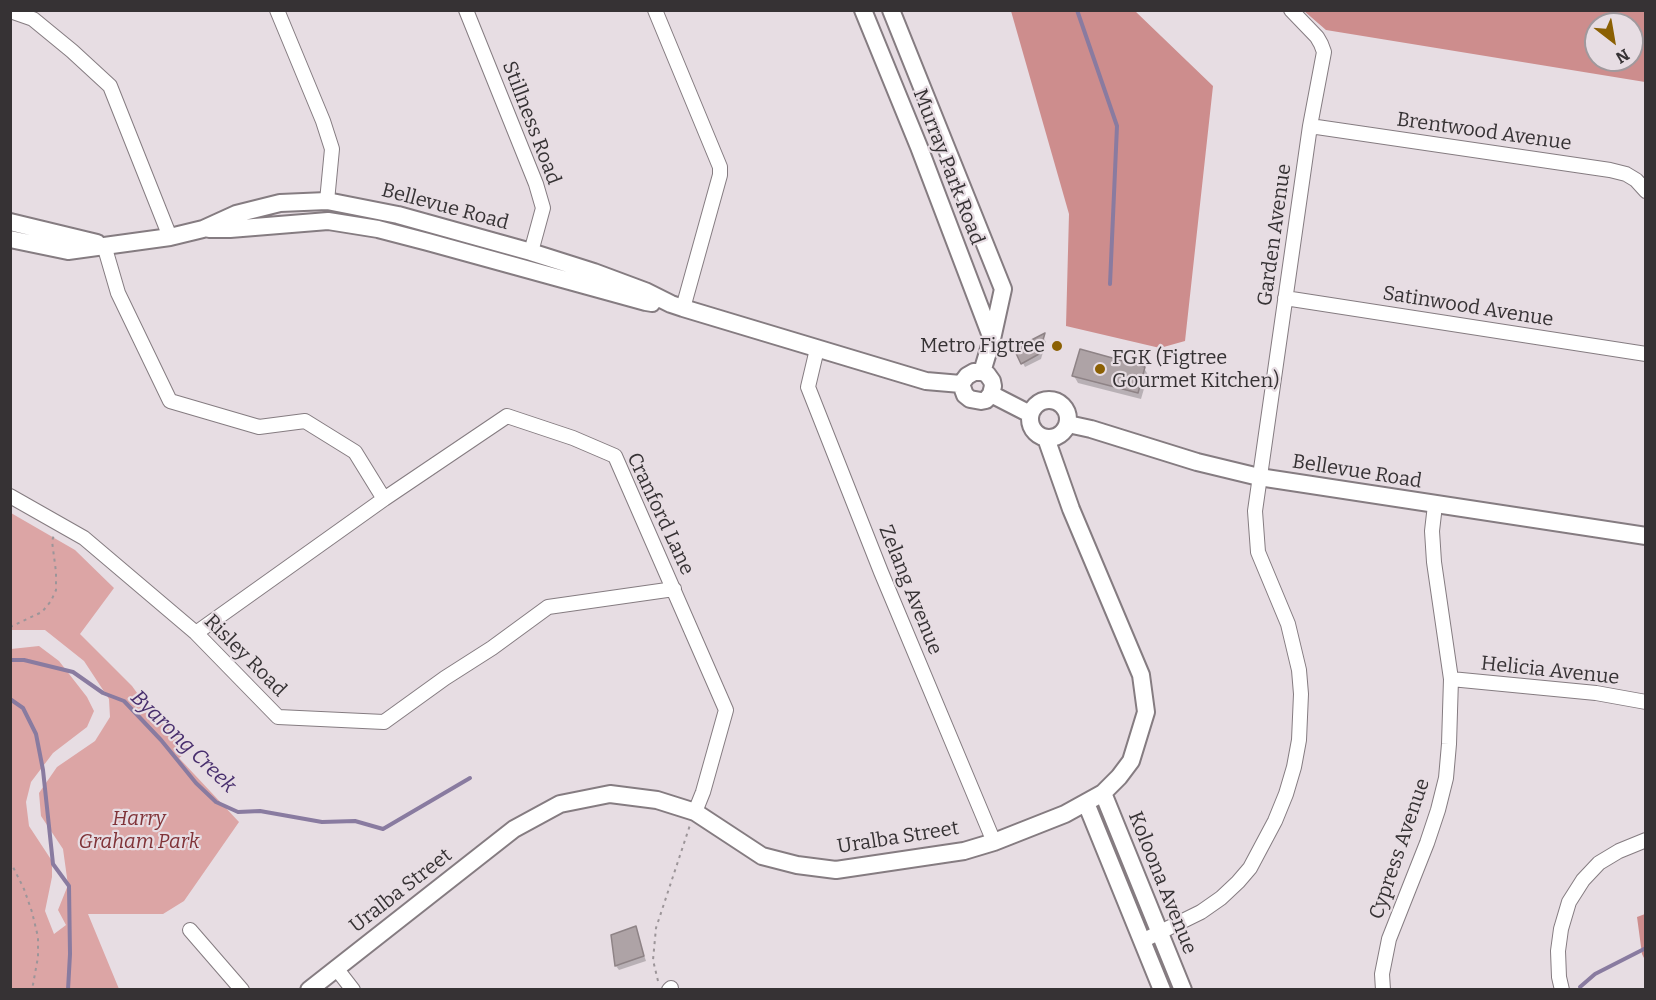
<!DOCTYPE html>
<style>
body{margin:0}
#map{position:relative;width:1656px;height:1000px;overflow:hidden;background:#e7dde3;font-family:Bitter,serif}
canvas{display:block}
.frame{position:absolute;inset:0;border:12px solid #363234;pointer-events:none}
.north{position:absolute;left:1584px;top:12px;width:60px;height:60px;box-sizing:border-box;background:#e7dde3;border:2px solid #a0999d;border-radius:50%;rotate:149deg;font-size:16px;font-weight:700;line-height:24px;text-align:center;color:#363234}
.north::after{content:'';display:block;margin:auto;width:21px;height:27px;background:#8b6003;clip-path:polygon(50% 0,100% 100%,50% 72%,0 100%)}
</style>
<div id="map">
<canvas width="1656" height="1000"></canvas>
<div class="frame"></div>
<div class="north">N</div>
</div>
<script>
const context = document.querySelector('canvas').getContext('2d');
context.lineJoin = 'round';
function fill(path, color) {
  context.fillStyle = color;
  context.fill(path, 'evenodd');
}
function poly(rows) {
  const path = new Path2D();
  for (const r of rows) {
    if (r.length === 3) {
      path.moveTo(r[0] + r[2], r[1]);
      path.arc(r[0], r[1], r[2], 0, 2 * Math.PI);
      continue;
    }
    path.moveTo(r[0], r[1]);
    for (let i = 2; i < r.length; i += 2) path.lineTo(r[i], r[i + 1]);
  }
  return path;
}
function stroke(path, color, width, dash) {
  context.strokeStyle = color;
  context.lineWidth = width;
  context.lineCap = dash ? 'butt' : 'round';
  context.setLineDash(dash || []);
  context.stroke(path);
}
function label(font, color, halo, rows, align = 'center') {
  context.font = font + ' Bitter,serif';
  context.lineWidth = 4.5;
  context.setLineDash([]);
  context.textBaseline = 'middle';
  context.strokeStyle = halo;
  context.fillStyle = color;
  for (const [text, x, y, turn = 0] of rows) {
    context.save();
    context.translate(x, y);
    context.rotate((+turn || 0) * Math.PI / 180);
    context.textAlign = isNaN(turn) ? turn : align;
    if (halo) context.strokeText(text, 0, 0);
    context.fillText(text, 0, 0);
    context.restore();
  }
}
fill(poly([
 [11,513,75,550,114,588,80,634,132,686,151,712,191,749,179,758,239,822,184,901,163,914,88,914,119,989,11,989,11,649,39,646,59,661,87,697,94,711,87,727,53,753,31,782,26,802,29,826,52,861,52,877,45,911,54,934,66,925,58,910,68,885,63,849,41,816,39,793,57,767,95,741,110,717,109,699,84,661,45,630,11,630]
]), '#dca5a5');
fill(poly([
 [1011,11,1135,11,1213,86,1185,341,1160,348,1066,326,1069,214],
 [1304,11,1645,11,1645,82,1326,30],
 [1596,24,1632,24,1632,60,1596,60],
 [1645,914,1646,914,1645,960,1642,954,1637,917]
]), '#cd8d8d');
fill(poly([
 [1043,337,1046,342,1041,359,1025,367,1016,350],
 [1144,368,1148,375,1141,399,1078,383,1074,376],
 [635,928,646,961,619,970,616,966,612,936]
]), '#0003');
stroke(poly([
 [1077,10,1117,126,1110,284],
 [10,660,24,660,73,672,103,693,124,701,161,740,196,783,216,802,238,812,260,811,322,822,355,821,383,829,470,778],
 [10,699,23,708,36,734,43,770,53,864,69,886,70,954,68,990],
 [1580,987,1595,974,1646,948]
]), '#897ba0', 4);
const building = poly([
 [1045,333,1039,354,1021,364,1014,349,1045,333],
 [1080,349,1145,367,1138,393,1072,376,1080,349],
 [636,926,644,956,615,966,611,935,636,926]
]);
fill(building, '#aea3a6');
stroke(building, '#8e8386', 1.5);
const minor = poly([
 [277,10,323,121,332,149,327,201],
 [466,10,536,184,543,208,531,252],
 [655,10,720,167,720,175,683,308],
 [10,11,33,19,72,51,110,86,170,237],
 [1310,126,1610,170,1626,174,1636,180,1646,191],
 [104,245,118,293,170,401,259,427,305,421,355,452,384,499],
 [1285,298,1646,354],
 [817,349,808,387,881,572,994,842],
 [10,496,84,538,196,633,278,717,384,722,445,678,492,648,548,607,674,589],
 [196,633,384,499,507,416,573,438,615,456,726,710,703,792,695,812],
 [1451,679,1596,693,1646,702],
 [190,930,242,990],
 [1142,941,1201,912,1221,898,1238,882,1250,868,1275,821,1286,794,1294,767,1299,740,1301,694,1299,670,1288,624,1258,552,1255,511,1310,126,1324,52,1321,44,1317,37,1291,10],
 [336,968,353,990],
 [669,990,671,988],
 [1383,990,1382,974,1389,939,1427,843,1438,810,1446,778,1449,744,1451,679,1434,562,1432,531,1435,505],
 [1562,990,1559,977,1558,951,1561,929,1569,902,1583,880,1599,863,1619,851,1646,840]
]);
const tertiary = poly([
 [863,10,919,147,992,339],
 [891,10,1003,289,992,339,982,372],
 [10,222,97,243],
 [209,229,230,229,328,221,378,229,428,242,646,302,652,303],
 [10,239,68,251,170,237,203,229,236,214,280,203,327,201,398,215,531,252,594,272,645,291,671,304,683,308,926,381,961,384],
 [974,372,982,372,987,374,992,381,993,386,991,394,986,400,981,401,970,399,965,395,961,384,967,376,974,372],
 [991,394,1030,414],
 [1049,419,19],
 [1068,424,1091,429,1197,462,1259,477,1646,536],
 [1103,793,1183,990],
 [1086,803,1162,990],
 [309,990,514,829,560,804,610,794,657,800,695,812,762,856,797,865,836,870,964,851,994,842,1065,814,1103,793,1119,777,1131,761,1146,712,1141,675,1071,509,1046,438]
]);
stroke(minor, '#857c81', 16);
stroke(tertiary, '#857c81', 20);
stroke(poly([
 [10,627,42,612,51,601,56,590,56,572,52,541,54,535],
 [10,861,24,889,32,912,38,937,38,957,32,990],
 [658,981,653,960,656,928,690,825]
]), '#9c9599', 2, [3, 4.5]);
stroke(minor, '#fff', 14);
stroke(tertiary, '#fff', 16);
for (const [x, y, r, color] of [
 [1057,346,6,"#8b6003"],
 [1100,369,6,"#8b6003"]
]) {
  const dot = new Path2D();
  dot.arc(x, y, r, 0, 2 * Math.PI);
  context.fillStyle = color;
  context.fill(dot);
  stroke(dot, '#e7dde3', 2);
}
label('20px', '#363234', '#e7dde3', [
 ["Stillness Road",531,123,69],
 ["Brentwood Avenue",1484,132,8],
 ["Murray Park Road",948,167,69],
 ["Bellevue Road",445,207,15],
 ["Garden Avenue",1275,235,-82],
 ["Satinwood Avenue",1468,307,9],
 ["Bellevue Road",1357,472,9],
 ["Cranford Lane",660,514,65],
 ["Zelang Avenue",910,590,68],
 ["Risley Road",245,656,45],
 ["Helicia Avenue",1550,671,6],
 ["Uralba Street",898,838,-9],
 ["Cypress Avenue",1400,849,-71],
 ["Koloona Avenue",1162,883,68],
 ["Uralba Street",401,891,-38]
]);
label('20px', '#363234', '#e7dde3', [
 ["Metro Figtree",1045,346],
 ["FGK (Figtree",1112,358,"left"],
 ["Gourmet Kitchen)",1112,381,"left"]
], 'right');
label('italic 20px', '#803338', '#e7dde3', [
 ["Harry",139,819],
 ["Graham Park",139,842]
]);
label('italic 21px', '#482e6d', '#e7dde3', [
 ["Byarong Creek",183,742,44]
]);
</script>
